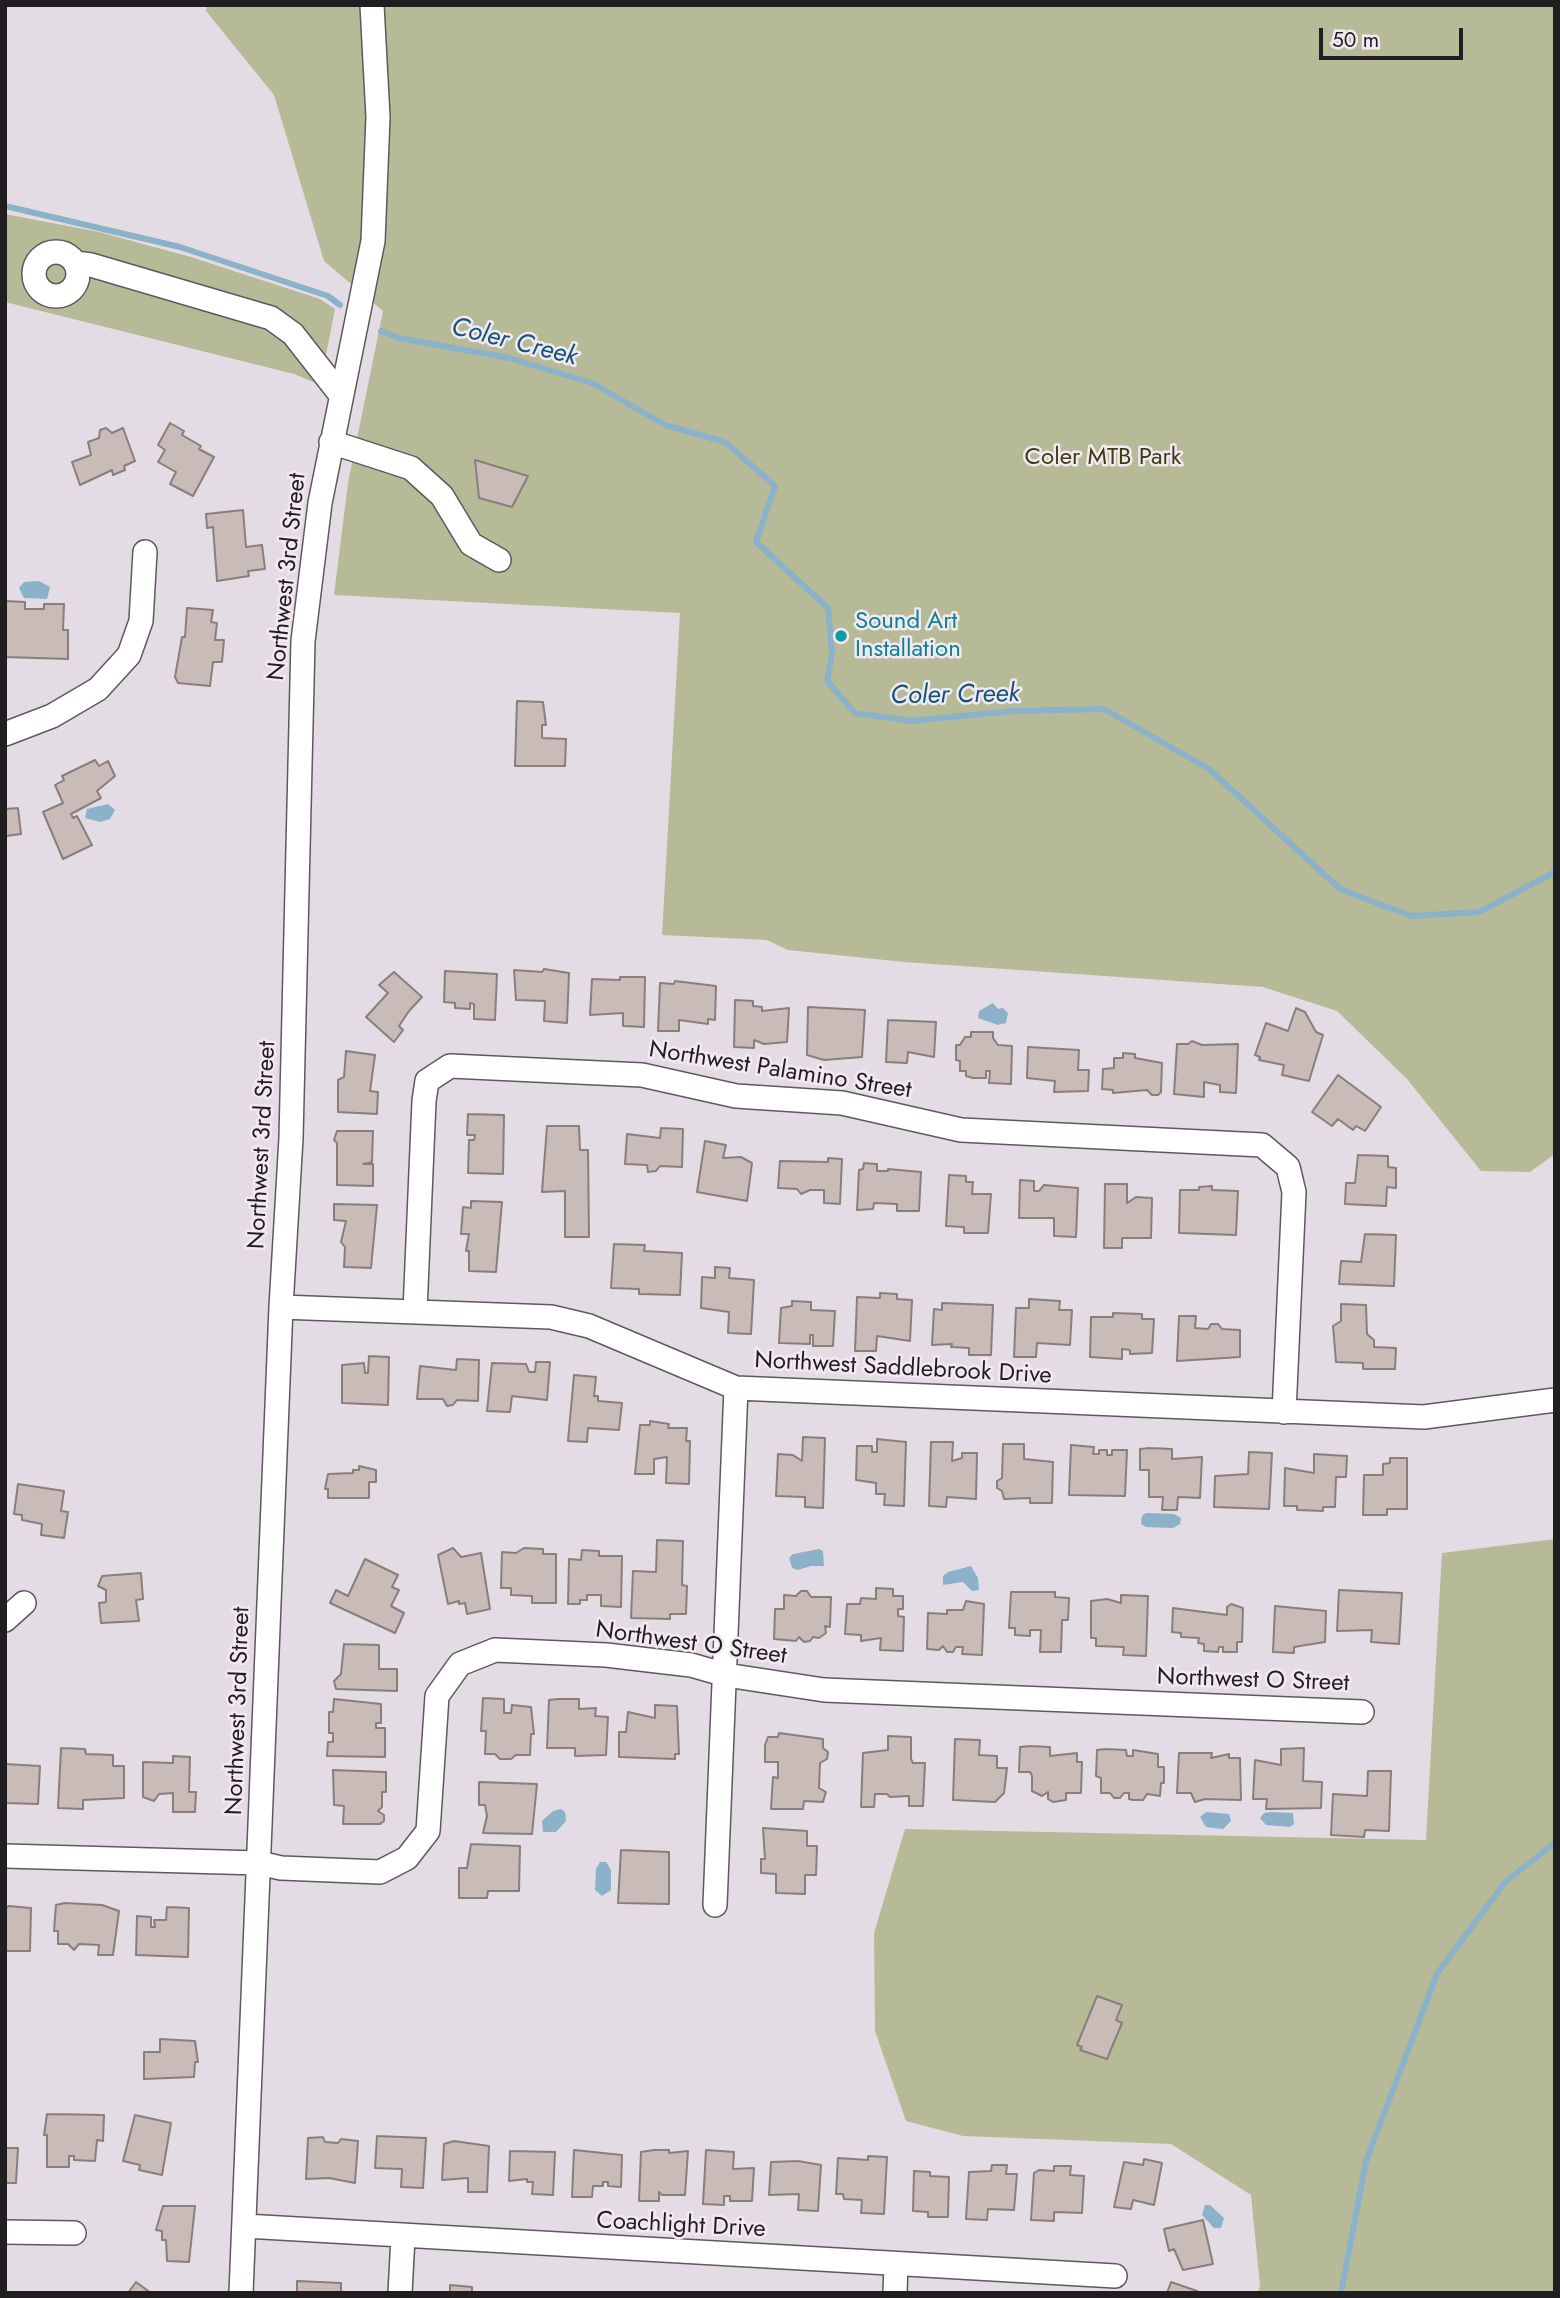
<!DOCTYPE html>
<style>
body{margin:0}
#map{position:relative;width:1560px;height:2298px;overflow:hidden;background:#e4dce5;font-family:Jost,sans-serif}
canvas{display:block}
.frame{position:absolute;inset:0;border:7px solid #211e21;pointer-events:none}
.scale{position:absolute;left:1319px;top:28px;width:144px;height:32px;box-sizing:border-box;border:4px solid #211e21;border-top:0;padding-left:9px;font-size:21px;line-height:24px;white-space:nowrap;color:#211e21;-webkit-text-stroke:5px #f2e9f3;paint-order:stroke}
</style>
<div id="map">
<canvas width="1560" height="2298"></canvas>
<div class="frame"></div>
<div class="scale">50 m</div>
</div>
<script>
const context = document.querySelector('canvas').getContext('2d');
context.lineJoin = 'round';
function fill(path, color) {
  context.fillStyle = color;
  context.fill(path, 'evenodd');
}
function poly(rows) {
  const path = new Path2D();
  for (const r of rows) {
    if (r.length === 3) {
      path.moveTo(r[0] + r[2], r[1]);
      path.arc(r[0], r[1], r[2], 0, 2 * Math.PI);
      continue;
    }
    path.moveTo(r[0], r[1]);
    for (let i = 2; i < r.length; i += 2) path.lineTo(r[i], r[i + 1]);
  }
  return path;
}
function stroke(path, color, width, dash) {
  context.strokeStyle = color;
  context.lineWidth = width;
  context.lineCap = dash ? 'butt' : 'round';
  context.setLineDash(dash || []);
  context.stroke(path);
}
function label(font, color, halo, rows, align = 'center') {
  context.font = font + ' Jost,sans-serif';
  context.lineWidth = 5;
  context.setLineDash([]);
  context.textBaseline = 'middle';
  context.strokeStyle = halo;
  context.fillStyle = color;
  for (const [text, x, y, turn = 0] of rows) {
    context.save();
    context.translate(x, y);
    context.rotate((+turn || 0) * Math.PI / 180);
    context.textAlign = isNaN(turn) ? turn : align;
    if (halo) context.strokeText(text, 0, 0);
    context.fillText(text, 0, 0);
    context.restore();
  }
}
fill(poly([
 [207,5,1555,5,1555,1154,1530,1172,1481,1171,1407,1079,1337,1011,1263,987,904,962,788,950,767,940,662,935,680,613,334,595,348,483,383,311,324,261,274,95,206,11],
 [5,214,99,232,191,257,320,299,335,309,320,385,294,374,5,302],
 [1555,1539,1555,2293,1258,2293,1260,2286,1251,2195,1171,2144,963,2136,906,2121,875,2031,874,1933,905,1829,1426,1840,1442,1553]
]), '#b7ba96');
fill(poly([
 [39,581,50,587,47,599,24,598,19,588,24,582],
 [108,804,115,810,110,819,100,822,85,818,87,809],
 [993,1003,998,1009,1003,1008,1008,1013,1006,1023,998,1025,978,1018,979,1011],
 [1146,1513,1174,1514,1181,1518,1180,1524,1173,1528,1146,1527,1141,1524,1142,1516],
 [819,1549,823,1551,824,1566,811,1566,798,1570,792,1568,789,1558,793,1554],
 [971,1566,978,1578,979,1590,972,1591,963,1582,943,1585,943,1576,948,1572],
 [561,1809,565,1812,566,1821,556,1832,543,1832,542,1821,553,1811],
 [1206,1812,1229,1814,1231,1821,1223,1829,1206,1827,1200,1817],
 [1271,1812,1293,1813,1294,1824,1290,1827,1266,1825,1260,1818,1264,1813],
 [600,1862,606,1862,611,1870,611,1890,602,1896,595,1890,596,1869],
 [1205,2205,1210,2205,1224,2218,1221,2228,1214,2228,1202,2215]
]), '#8bb2c8');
stroke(poly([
 [5,206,180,247,328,296,340,305],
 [381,331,399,338,509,358,592,383,665,425,725,442,775,486,756,542,828,608,832,653,827,681,855,713,911,721,1012,711,1104,709,1209,769,1340,889,1411,916,1479,912,1555,872],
 [1341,2293,1366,2161,1437,1974,1505,1882,1555,1843]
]), '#8bb2c8', 6);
const building = poly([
 [170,423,184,431,182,435,201,446,199,449,214,457,193,496,170,484,176,472,158,462,165,450,158,445,170,423],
 [106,428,112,433,123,428,135,461,124,466,125,470,113,475,112,470,80,485,72,462,91,455,88,442,99,438,100,430,106,428],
 [475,460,528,476,512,507,479,498,475,460],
 [243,510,246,547,262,545,265,569,248,571,249,576,217,581,213,527,207,528,206,514,243,510],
 [5,601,25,602,25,609,44,609,44,604,64,604,63,630,68,630,68,659,5,657,5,601],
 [187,608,213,610,211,622,217,623,215,640,224,640,222,662,213,662,210,686,178,683,175,677,182,637,185,637,187,608],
 [517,701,543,702,546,725,542,725,542,738,566,739,565,766,515,766,517,701],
 [95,760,99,766,108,761,115,776,97,791,101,798,71,814,73,818,77,816,92,845,63,859,43,812,63,803,55,785,64,780,62,776,95,760],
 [18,808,21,834,6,836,5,842,5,809,18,808],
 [544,969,569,973,567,1023,544,1021,545,1001,516,1000,514,970,542,972,544,969],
 [445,971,497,974,495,1020,474,1019,474,1004,470,1003,470,1009,455,1008,455,1003,444,1002,445,971],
 [394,972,422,997,409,1011,399,1026,403,1030,394,1042,366,1017,388,993,379,985,394,972],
 [620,977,645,977,644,1027,623,1026,623,1013,590,1015,592,979,620,980,620,977],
 [675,981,716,986,715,1020,708,1019,708,1024,679,1020,679,1031,658,1031,660,983,674,984,675,981],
 [735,1000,753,1001,753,1006,762,1007,762,1011,789,1008,787,1042,764,1044,754,1040,754,1048,734,1047,735,1000],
 [808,1007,865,1010,862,1057,824,1060,807,1055,808,1007],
 [1296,1008,1305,1012,1316,1032,1323,1035,1309,1081,1282,1075,1284,1065,1259,1060,1260,1057,1255,1055,1266,1023,1288,1031,1296,1008],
 [888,1020,936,1022,934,1057,908,1052,907,1063,886,1062,888,1020],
 [971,1032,993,1032,993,1038,998,1045,1012,1046,1011,1084,989,1083,990,1071,986,1071,986,1078,973,1078,966,1076,966,1071,960,1071,960,1061,956,1060,956,1045,960,1045,965,1037,971,1037,971,1032],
 [1192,1041,1202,1045,1238,1044,1236,1093,1220,1092,1220,1085,1204,1082,1204,1097,1174,1094,1177,1044,1188,1044,1192,1041],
 [1028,1047,1079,1050,1078,1070,1089,1070,1088,1091,1054,1092,1055,1081,1027,1078,1028,1047],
 [346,1051,375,1055,370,1091,378,1092,377,1114,338,1112,338,1080,344,1077,346,1051],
 [1123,1053,1135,1054,1135,1058,1162,1063,1161,1092,1158,1095,1152,1095,1147,1090,1113,1093,1113,1090,1102,1089,1103,1069,1114,1068,1114,1058,1123,1058,1123,1053],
 [1338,1075,1381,1107,1365,1131,1356,1126,1353,1130,1338,1119,1332,1126,1312,1112,1338,1075],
 [468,1114,504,1115,503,1174,468,1173,469,1140,474,1140,475,1135,467,1135,468,1114],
 [547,1126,579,1126,580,1150,588,1150,589,1237,565,1237,565,1191,542,1192,547,1126],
 [661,1128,683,1129,682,1167,660,1166,656,1171,648,1172,647,1165,625,1164,627,1134,660,1138,661,1128],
 [337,1131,373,1131,372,1162,363,1164,373,1164,373,1186,337,1185,337,1143,334,1140,337,1131],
 [705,1141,726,1145,723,1158,741,1157,752,1163,747,1201,697,1192,705,1141],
 [1358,1155,1388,1156,1388,1167,1396,1168,1396,1188,1387,1187,1386,1206,1345,1204,1346,1183,1355,1183,1358,1155],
 [828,1158,842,1159,840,1204,824,1203,824,1190,810,1190,801,1194,797,1189,778,1188,780,1161,828,1162,828,1158],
 [864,1163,877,1164,877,1171,888,1171,888,1169,921,1172,919,1211,897,1211,897,1204,874,1203,873,1209,857,1210,859,1170,863,1169,864,1163],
 [949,1175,966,1176,966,1182,973,1182,972,1194,991,1194,988,1233,964,1233,964,1227,946,1226,949,1175],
 [1020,1180,1034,1181,1034,1191,1039,1191,1044,1185,1078,1188,1076,1237,1054,1236,1054,1218,1019,1218,1020,1180],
 [1105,1184,1127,1184,1127,1203,1136,1197,1152,1198,1151,1238,1122,1238,1122,1248,1104,1248,1105,1184],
 [1212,1186,1212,1190,1238,1191,1236,1235,1179,1233,1180,1190,1199,1190,1199,1187,1212,1186],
 [471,1201,502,1202,496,1272,469,1271,469,1251,466,1251,469,1234,461,1234,463,1207,471,1208,471,1201],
 [334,1204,377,1205,371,1268,344,1267,345,1247,341,1242,346,1221,334,1220,334,1204],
 [1365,1234,1396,1235,1394,1286,1339,1284,1341,1261,1361,1262,1365,1234],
 [614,1244,645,1245,644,1251,682,1253,680,1295,639,1294,639,1289,611,1288,614,1244],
 [715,1267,730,1268,729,1278,754,1280,751,1334,728,1333,729,1312,701,1308,702,1277,715,1278,715,1267],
 [880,1293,897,1294,897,1299,912,1300,910,1341,877,1336,876,1351,855,1351,857,1297,880,1298,880,1293],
 [1029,1299,1060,1301,1059,1310,1072,1310,1070,1345,1037,1343,1036,1357,1014,1357,1016,1308,1029,1308,1029,1299],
 [792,1301,811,1302,811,1310,835,1311,833,1346,813,1346,813,1335,810,1335,810,1344,779,1343,781,1308,792,1306,792,1301],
 [942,1303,993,1305,991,1355,969,1355,969,1348,951,1347,952,1344,932,1345,934,1309,942,1310,942,1303],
 [1341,1304,1366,1305,1367,1334,1374,1340,1374,1347,1396,1348,1395,1369,1363,1369,1363,1363,1336,1362,1333,1326,1341,1321,1341,1304],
 [1113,1313,1142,1314,1142,1319,1154,1319,1152,1353,1130,1354,1130,1350,1122,1349,1122,1359,1090,1357,1091,1317,1113,1317,1113,1313],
 [1179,1316,1196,1316,1195,1328,1208,1329,1211,1324,1218,1324,1222,1329,1240,1330,1240,1357,1177,1361,1179,1316],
 [369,1356,389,1357,388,1405,342,1403,342,1365,364,1363,365,1373,368,1373,369,1356],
 [457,1359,479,1360,478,1401,457,1400,453,1405,447,1406,443,1399,417,1399,420,1366,456,1370,457,1359],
 [536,1362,550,1362,547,1400,512,1396,510,1412,487,1411,492,1363,526,1364,529,1372,535,1372,536,1362],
 [574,1375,596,1377,594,1396,598,1396,598,1401,622,1403,619,1430,588,1428,587,1442,568,1441,574,1375],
 [650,1421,669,1424,668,1428,687,1428,686,1441,690,1441,689,1484,666,1483,667,1457,654,1459,654,1474,635,1474,640,1425,650,1425,650,1421],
 [803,1437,825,1438,823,1508,805,1507,805,1497,776,1496,778,1454,793,1455,802,1461,803,1437],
 [877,1439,906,1442,904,1506,884,1505,885,1494,876,1494,876,1483,856,1480,857,1446,872,1446,872,1452,877,1452,877,1439],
 [931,1442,953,1442,952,1461,962,1458,962,1453,977,1453,976,1499,947,1497,946,1507,929,1506,931,1442],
 [1003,1444,1024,1444,1024,1459,1053,1462,1052,1503,1030,1503,1030,1498,1004,1499,1002,1491,997,1488,997,1481,1002,1478,1003,1444],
 [1071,1445,1094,1447,1093,1454,1099,1454,1099,1450,1107,1450,1107,1455,1112,1455,1112,1450,1127,1450,1125,1496,1069,1495,1071,1445],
 [1150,1448,1172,1449,1172,1459,1202,1457,1200,1498,1178,1497,1177,1510,1162,1510,1163,1497,1149,1497,1149,1470,1140,1470,1140,1449,1150,1448],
 [1249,1452,1272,1453,1269,1509,1214,1507,1215,1476,1248,1474,1249,1452],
 [1314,1454,1347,1456,1346,1477,1336,1477,1335,1507,1323,1507,1323,1511,1297,1510,1297,1506,1284,1506,1285,1468,1314,1473,1314,1454],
 [1390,1458,1407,1458,1407,1509,1387,1509,1387,1515,1363,1515,1364,1475,1383,1475,1383,1464,1390,1463,1390,1458],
 [359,1466,376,1470,376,1482,369,1482,369,1498,328,1498,328,1489,325,1489,328,1474,353,1473,353,1470,359,1470,359,1466],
 [18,1484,64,1491,61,1511,68,1512,64,1538,41,1535,42,1524,22,1520,22,1515,14,1514,18,1484],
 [657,1540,683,1541,682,1585,687,1586,686,1614,670,1614,670,1619,631,1618,633,1571,656,1572,657,1540],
 [453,1548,461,1557,481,1553,490,1609,467,1614,465,1603,459,1604,459,1601,448,1604,438,1555,453,1548],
 [524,1548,543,1549,543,1554,556,1554,556,1603,532,1603,532,1596,511,1595,511,1588,501,1588,502,1552,516,1553,524,1548],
 [582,1550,599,1551,599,1556,622,1556,621,1607,601,1606,601,1595,587,1595,587,1600,580,1600,580,1604,568,1604,569,1559,581,1560,582,1550],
 [365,1559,398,1575,392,1587,399,1590,391,1606,404,1613,395,1633,330,1603,336,1590,348,1596,365,1559],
 [141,1573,143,1599,136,1600,139,1621,101,1623,99,1603,106,1602,106,1590,98,1586,102,1576,141,1573],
 [876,1588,893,1589,893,1596,903,1596,903,1609,898,1609,898,1616,904,1617,903,1651,880,1650,881,1638,861,1641,861,1635,845,1634,847,1604,860,1604,861,1598,876,1599,876,1588],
 [1339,1590,1402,1593,1399,1644,1371,1642,1372,1630,1337,1631,1339,1590],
 [801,1591,807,1591,811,1597,831,1597,830,1627,825,1626,826,1633,819,1638,813,1637,810,1641,804,1642,799,1637,796,1641,774,1639,775,1609,784,1609,784,1595,796,1596,801,1591],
 [1011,1592,1055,1592,1055,1597,1069,1598,1068,1620,1062,1620,1061,1652,1040,1652,1041,1630,1030,1630,1030,1636,1015,1635,1015,1628,1009,1628,1011,1592],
 [1121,1595,1148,1596,1146,1656,1123,1655,1124,1647,1096,1646,1096,1638,1091,1638,1091,1601,1107,1599,1121,1603,1121,1595],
 [966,1601,984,1604,982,1655,962,1654,963,1647,956,1647,953,1652,947,1652,943,1646,939,1650,927,1649,928,1613,947,1614,947,1610,963,1610,966,1601],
 [1231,1604,1243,1608,1242,1642,1237,1642,1237,1652,1223,1652,1223,1647,1219,1647,1218,1652,1204,1651,1204,1644,1198,1643,1199,1638,1181,1637,1181,1633,1172,1632,1173,1608,1227,1615,1227,1607,1231,1604],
 [1275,1606,1326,1611,1325,1642,1294,1647,1294,1653,1273,1652,1275,1606],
 [344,1644,379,1645,379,1669,397,1669,397,1691,336,1689,334,1681,341,1674,344,1644],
 [483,1698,504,1699,504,1713,511,1713,512,1705,531,1707,534,1734,531,1734,530,1755,516,1755,511,1759,500,1759,495,1754,485,1754,486,1731,481,1731,483,1698],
 [334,1699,381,1704,381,1723,376,1723,376,1728,385,1728,385,1757,327,1756,328,1742,333,1742,333,1733,329,1733,329,1712,333,1712,334,1699],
 [558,1699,579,1699,579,1709,596,1708,595,1716,608,1717,606,1755,575,1756,575,1748,547,1748,549,1700,558,1699],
 [655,1705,677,1706,679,1754,675,1754,675,1759,619,1757,619,1732,626,1732,628,1712,655,1718,655,1705],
 [779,1733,823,1739,823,1748,828,1752,827,1759,820,1763,819,1788,826,1792,823,1802,804,1801,803,1809,771,1809,773,1777,778,1778,778,1762,765,1762,765,1745,768,1737,778,1737,779,1733],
 [888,1736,911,1737,911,1759,913,1763,925,1763,923,1806,909,1806,909,1796,890,1797,887,1794,875,1794,874,1807,861,1807,863,1753,888,1750,888,1736],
 [955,1739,980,1740,979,1755,997,1756,997,1768,1007,1768,1004,1793,995,1802,953,1800,955,1739],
 [1030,1746,1050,1747,1050,1756,1077,1753,1077,1762,1082,1762,1081,1793,1066,1793,1066,1800,1053,1802,1048,1799,1048,1792,1042,1796,1032,1791,1032,1776,1030,1772,1019,1772,1020,1747,1030,1746],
 [61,1748,85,1749,86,1754,113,1755,113,1766,124,1766,124,1798,83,1800,83,1809,58,1808,61,1748],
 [1304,1748,1303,1781,1322,1782,1321,1808,1266,1809,1267,1799,1253,1799,1255,1760,1281,1765,1281,1749,1304,1748],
 [1106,1749,1126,1750,1127,1756,1133,1756,1133,1750,1158,1754,1158,1767,1164,1767,1164,1783,1161,1783,1160,1796,1147,1794,1143,1800,1133,1800,1129,1799,1129,1793,1124,1793,1120,1798,1114,1798,1110,1793,1101,1793,1101,1778,1096,1776,1097,1750,1106,1749],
 [1179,1753,1212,1753,1211,1758,1229,1754,1229,1758,1240,1758,1241,1800,1205,1799,1195,1802,1191,1793,1177,1793,1179,1753],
 [173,1756,190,1757,189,1792,196,1792,195,1812,173,1812,173,1793,159,1794,154,1801,143,1797,143,1762,173,1763,173,1756],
 [5,1764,40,1766,38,1804,5,1803,5,1764],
 [333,1770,386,1772,386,1792,382,1792,382,1807,378,1811,384,1815,384,1821,380,1824,343,1824,344,1806,334,1805,333,1770],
 [1368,1771,1391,1771,1389,1831,1365,1830,1364,1837,1331,1835,1333,1794,1367,1796,1368,1771],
 [479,1782,537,1784,532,1834,483,1833,487,1816,485,1805,479,1805,479,1782],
 [763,1828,807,1831,807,1846,817,1846,816,1875,805,1875,805,1894,776,1893,776,1874,761,1873,761,1859,765,1859,763,1828],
 [471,1844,520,1846,519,1891,488,1891,487,1898,459,1898,459,1868,467,1868,471,1844],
 [621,1850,669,1852,669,1904,618,1903,621,1850],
 [65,1903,102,1905,119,1911,113,1955,98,1955,99,1945,79,1944,74,1950,68,1944,58,1944,58,1931,54,1931,56,1905,65,1903],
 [9,1906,31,1908,30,1951,5,1951,5,1908,9,1906],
 [167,1907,189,1908,188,1957,136,1955,137,1916,151,1917,151,1927,155,1927,154,1920,166,1920,167,1907],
 [1097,1996,1122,2005,1116,2020,1122,2023,1107,2059,1080,2050,1082,2047,1077,2045,1097,1996],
 [160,2039,195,2041,198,2062,195,2062,194,2077,144,2079,144,2052,160,2052,160,2039],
 [47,2114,104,2115,103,2141,97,2140,95,2161,74,2160,74,2156,69,2156,69,2167,47,2167,47,2135,44,2135,47,2114],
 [135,2115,171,2123,162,2175,139,2170,140,2165,123,2161,135,2115],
 [377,2136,426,2138,423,2188,401,2187,402,2169,375,2168,377,2136],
 [323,2137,325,2142,338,2143,341,2139,358,2141,355,2183,329,2178,306,2179,308,2138,323,2137],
 [454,2141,489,2146,487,2192,468,2192,468,2178,442,2180,444,2144,454,2141],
 [5,2148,18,2148,16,2183,5,2183,5,2148],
 [574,2150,622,2155,621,2187,608,2186,608,2182,603,2182,603,2186,593,2186,592,2197,572,2197,574,2150],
 [654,2150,669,2150,669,2153,688,2151,685,2195,662,2195,659,2192,659,2201,639,2201,641,2152,654,2150],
 [706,2150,734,2152,733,2169,754,2168,752,2201,730,2201,730,2196,724,2196,724,2205,703,2204,706,2150],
 [510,2151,555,2152,553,2195,532,2194,533,2182,527,2182,527,2179,509,2181,510,2151],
 [868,2156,887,2157,884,2214,861,2213,862,2200,844,2199,843,2194,836,2194,838,2158,868,2160,868,2156],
 [1144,2159,1162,2163,1154,2205,1133,2200,1131,2209,1114,2207,1124,2162,1143,2165,1144,2159],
 [798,2161,821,2165,818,2211,798,2210,799,2194,769,2195,771,2162,798,2161],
 [992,2165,1007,2165,1006,2174,1017,2174,1014,2210,988,2209,987,2220,966,2219,969,2172,991,2171,992,2165],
 [1054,2166,1071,2166,1070,2175,1084,2176,1082,2213,1054,2212,1054,2221,1031,2220,1034,2173,1039,2170,1054,2171,1054,2166],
 [914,2171,930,2172,930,2176,949,2177,948,2217,928,2217,928,2212,913,2211,914,2171],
 [163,2206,195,2206,189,2262,167,2261,166,2240,162,2240,162,2231,156,2230,163,2206],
 [1203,2220,1213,2264,1183,2270,1174,2249,1169,2251,1164,2229,1203,2220],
 [297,2281,341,2283,341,2293,297,2293,297,2281],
 [136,2282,151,2293,128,2293,136,2282],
 [1171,2282,1197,2291,1197,2293,1167,2293,1171,2282],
 [450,2285,472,2287,472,2293,450,2293,450,2285]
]);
fill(building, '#c8bbb8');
stroke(building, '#8a7e7b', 2);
const minor = poly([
 [56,274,22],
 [75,263,91,265,271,318,293,334,340,394],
 [331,442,411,468,442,496,471,544,499,560],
 [5,734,52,716,98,689,129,655,141,621,145,552],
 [281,1307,551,1317,589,1326,736,1388,1424,1417,1555,1400],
 [415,1311,424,1101,427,1081,450,1066,642,1075,736,1096,842,1103,961,1130,1262,1145,1288,1167,1294,1192,1284,1412],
 [5,1620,24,1603],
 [5,1856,259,1863,281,1868,380,1872,407,1858,428,1831,437,1696,460,1664,495,1650,606,1655,691,1665,726,1675,824,1690,1362,1712],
 [715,1905,736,1388],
 [245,2226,1115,2276],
 [5,2232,74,2233],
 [241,2293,281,1307,291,1138,303,641,320,503,373,241,378,117,372,5],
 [400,2293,403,2237],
 [895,2293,896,2264]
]);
stroke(minor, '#5f585f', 26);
stroke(minor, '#fff', 23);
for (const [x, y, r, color] of [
 [841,636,7,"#0f9aa8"]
]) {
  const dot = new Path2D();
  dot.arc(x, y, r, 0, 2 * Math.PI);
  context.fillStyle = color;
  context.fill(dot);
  stroke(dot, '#f2e9f3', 2.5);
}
label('24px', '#3c3e0f', '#f2e9f3', [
 ["Coler MTB Park",1103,458]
]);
label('24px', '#211e21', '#f2e9f3', [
 ["Northwest 3rd Street",288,577,-84],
 ["Northwest Palamino Street",780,1071,9],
 ["Northwest 3rd Street",263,1145,-87],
 ["Northwest Saddlebrook Drive",903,1369,3],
 ["Northwest O Street",691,1644,8],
 ["Northwest O Street",1253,1681,2],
 ["Northwest 3rd Street",239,1711,-88],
 ["Coachlight Drive",681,2226,3]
]);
label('24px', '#0d838f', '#f2e9f3', [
 ["Sound Art",855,622],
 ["Installation",855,650]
], 'left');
label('italic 26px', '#115676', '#f2e9f3', [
 ["Coler Creek",514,343,14],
 ["Coler Creek",955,696,-1]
]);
</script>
